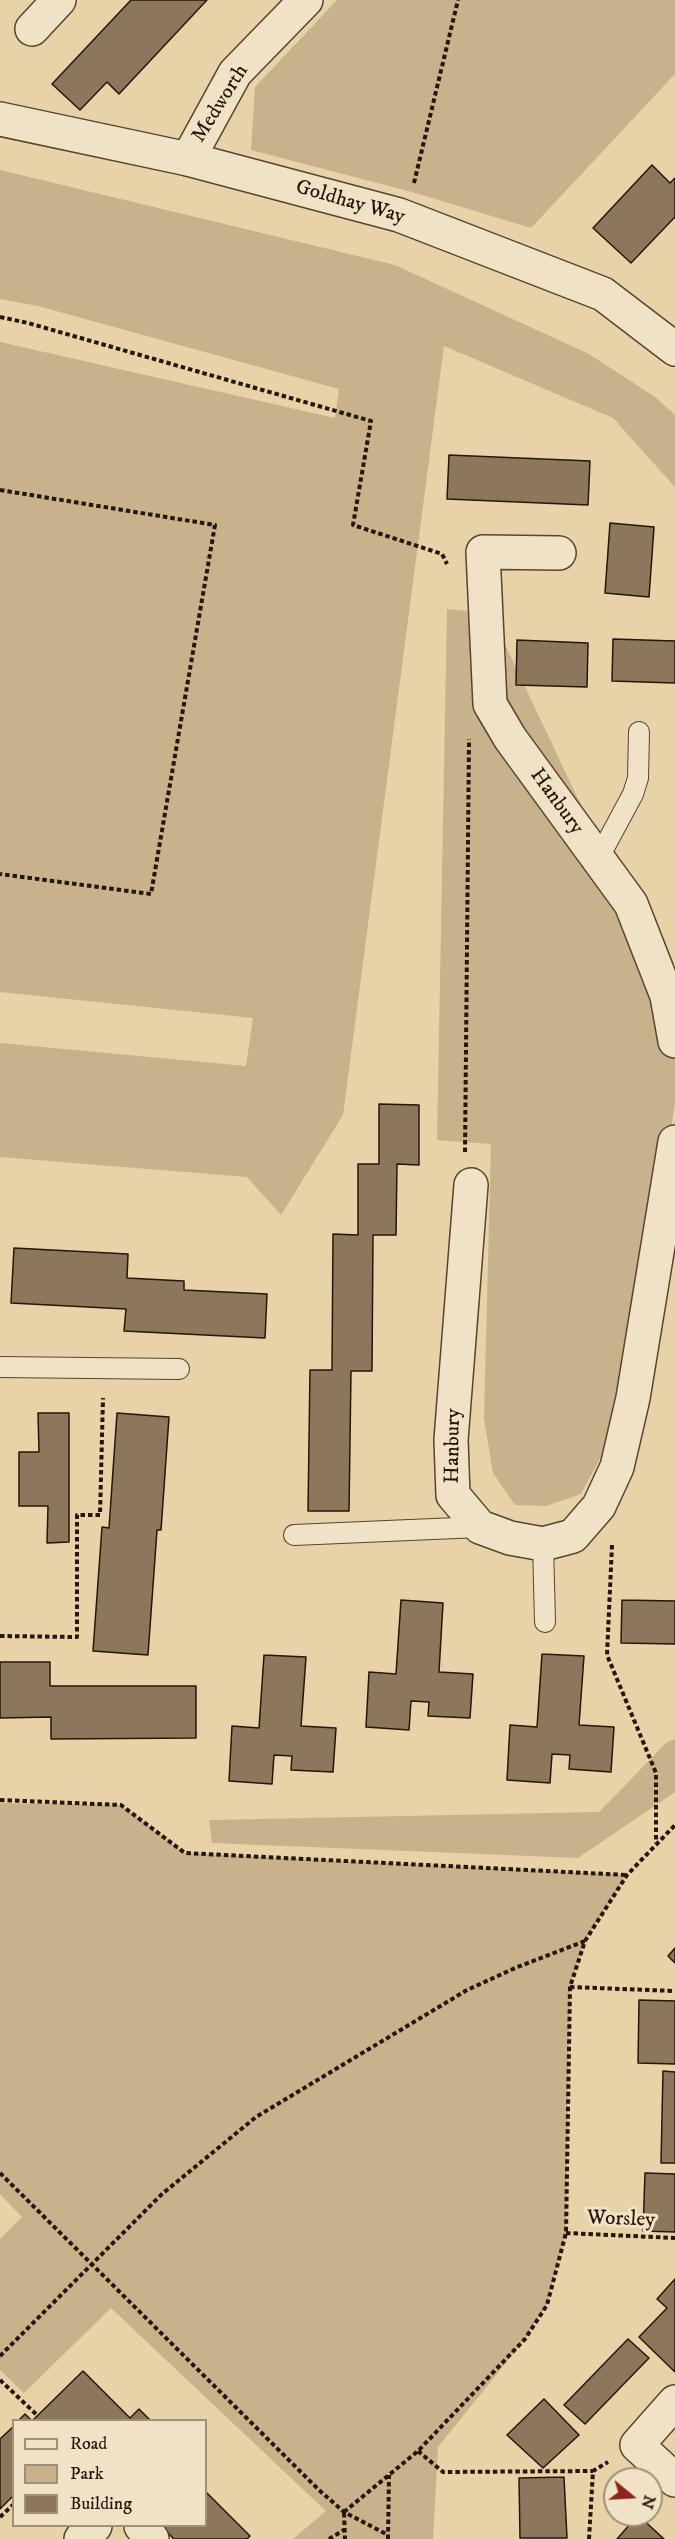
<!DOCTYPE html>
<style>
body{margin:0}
#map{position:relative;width:675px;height:2539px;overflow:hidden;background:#e8d2a7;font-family:"IM FELL DW Pica",serif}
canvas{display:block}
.legend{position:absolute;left:12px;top:2419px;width:195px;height:108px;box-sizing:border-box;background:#f0e2c6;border:2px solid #a0907b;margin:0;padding:8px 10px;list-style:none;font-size:18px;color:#28150a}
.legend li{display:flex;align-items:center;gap:12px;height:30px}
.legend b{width:30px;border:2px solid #a0907b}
.north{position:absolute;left:603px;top:2467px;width:60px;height:60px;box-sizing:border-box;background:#f0e2c6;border:2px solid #a0907b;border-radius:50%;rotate:108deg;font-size:16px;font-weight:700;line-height:24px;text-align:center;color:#28150a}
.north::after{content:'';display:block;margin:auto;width:21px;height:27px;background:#8f2418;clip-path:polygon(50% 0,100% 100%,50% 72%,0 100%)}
</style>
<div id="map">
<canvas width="675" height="2539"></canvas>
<ul class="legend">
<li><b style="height:8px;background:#f0e2c6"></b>Road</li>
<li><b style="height:16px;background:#c7b28c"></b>Park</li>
<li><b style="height:16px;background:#8c775c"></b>Building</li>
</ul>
<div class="north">N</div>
</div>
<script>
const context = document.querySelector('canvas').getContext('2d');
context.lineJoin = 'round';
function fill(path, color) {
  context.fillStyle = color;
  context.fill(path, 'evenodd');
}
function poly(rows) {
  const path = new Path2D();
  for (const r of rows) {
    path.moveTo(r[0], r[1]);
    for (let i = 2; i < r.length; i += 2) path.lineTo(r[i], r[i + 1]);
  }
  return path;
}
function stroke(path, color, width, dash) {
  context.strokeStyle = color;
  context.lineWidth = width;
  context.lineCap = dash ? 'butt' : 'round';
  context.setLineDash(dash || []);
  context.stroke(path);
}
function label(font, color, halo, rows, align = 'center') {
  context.font = font + ' "IM FELL DW Pica",serif';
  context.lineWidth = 6;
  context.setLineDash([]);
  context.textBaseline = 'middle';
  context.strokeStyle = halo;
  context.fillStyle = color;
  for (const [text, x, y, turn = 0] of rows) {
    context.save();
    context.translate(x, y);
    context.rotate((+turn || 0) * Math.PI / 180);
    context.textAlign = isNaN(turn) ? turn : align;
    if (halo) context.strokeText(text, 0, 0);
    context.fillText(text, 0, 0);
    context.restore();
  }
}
fill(poly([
 [337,0,675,0,675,74,531,228,412,192,251,150,255,87],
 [0,170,395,265,589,354,655,397,675,415,675,487,613,418,444,346,343,1115,281,1215,247,1177,0,1157,0,1043,246,1066,253,1018,0,992,0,342,335,418,339,389,38,306,0,299],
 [447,609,490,613,671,995,675,1058,675,1102,655,1236,622,1417,581,1494,546,1506,515,1505,493,1473,484,1418,491,1144,437,1140],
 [675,1739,675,1792,578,1858,212,1843,209,1820,599,1812,667,1742],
 [0,1803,121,1805,185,1853,627,1875,585,1941,570,1987,566,2233,547,2305,525,2339,438,2447,433,2539,293,2539,326,2511,111,2308,24,2393,0,2370,0,2239,22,2217,0,2194]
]), '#c7b28c');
const building = poly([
 [131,0,207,0,119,94,107,82,80,110,52,84,131,0],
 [652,165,670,183,675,178,675,217,631,263,593,228,652,165],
 [449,455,590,461,588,505,447,499,449,455],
 [610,523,654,527,649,597,605,593,610,523],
 [613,639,675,641,675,683,612,681,613,639],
 [517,640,588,643,587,687,516,685,517,640],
 [379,1104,419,1105,419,1165,397,1164,396,1235,373,1235,372,1371,351,1371,349,1511,308,1511,310,1370,332,1370,333,1234,358,1235,358,1164,379,1164,379,1104],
 [14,1248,128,1254,127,1278,184,1281,184,1290,267,1294,265,1338,124,1331,126,1309,11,1303,14,1248],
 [38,1413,69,1413,69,1542,47,1543,48,1506,19,1506,19,1452,39,1452,38,1413],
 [117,1413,169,1417,161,1530,157,1530,148,1655,93,1651,102,1527,109,1528,117,1413],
 [401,1600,443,1603,439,1672,473,1674,470,1718,428,1716,429,1702,411,1701,409,1730,366,1727,369,1672,396,1674,401,1600],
 [622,1600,675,1601,675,1644,621,1643,622,1600],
 [542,1654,584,1656,579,1725,614,1727,611,1772,569,1769,570,1755,552,1754,550,1783,507,1780,510,1725,537,1727,542,1654],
 [264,1655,306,1657,301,1726,336,1728,333,1772,291,1770,292,1756,274,1755,272,1784,229,1781,232,1726,259,1728,264,1655],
 [0,1662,50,1662,50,1686,196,1686,196,1738,51,1739,51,1717,0,1718,0,1662],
 [675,1948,675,1963,668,1956,675,1948],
 [639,2000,675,2001,675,2064,638,2063,639,2000],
 [663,2071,675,2072,675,2163,661,2163,663,2071],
 [645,2173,675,2174,675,2232,643,2231,645,2173],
 [675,2279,675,2372,639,2337,667,2308,657,2299,675,2279],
 [628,2339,649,2358,585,2424,564,2405,628,2339],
 [83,2371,130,2418,139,2409,150,2420,33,2420,83,2371],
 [544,2399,579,2435,543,2468,507,2435,544,2399],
 [25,2414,31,2420,19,2420,25,2414],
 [14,2426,14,2495,0,2509,0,2439,14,2426],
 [564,2477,567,2538,520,2538,519,2478,564,2477],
 [206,2492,250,2536,247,2539,174,2539,163,2528,166,2526,206,2526,206,2492],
 [638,2515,664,2539,617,2539,638,2515]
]);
fill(building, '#8c775c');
stroke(building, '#28150a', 1.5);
const service = poly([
 [598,859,633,794,638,778,639,732],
 [0,1367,179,1369],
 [294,1535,480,1527],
 [543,1544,545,1622]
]);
const minor = poly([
 [32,29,59,0],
 [188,159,235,73,306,0],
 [559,553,483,552,490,704,510,738,631,904,667,996,675,1041],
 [471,1185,451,1440,453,1495,480,1527,510,1538,543,1544,573,1536,599,1506,617,1467,633,1398,675,1142],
 [675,2402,637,2445,675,2480],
 [141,2526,152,2539],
 [81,2539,95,2526]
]);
const tertiary = poly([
 [0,119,188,159,399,215,603,294,675,349]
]);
stroke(service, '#584431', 22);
stroke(minor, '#584431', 36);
stroke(tertiary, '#584431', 36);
stroke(poly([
 [414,183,458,0],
 [0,317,28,323,371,421,353,525,442,554,447,564],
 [0,490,215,525,151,894,0,874],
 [465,1152,469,739],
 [612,1545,607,1655,656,1773,656,1843],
 [0,1636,77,1637,77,1515,100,1515,103,1398],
 [0,1800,121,1805,185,1853,627,1875],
 [570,1987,675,1991],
 [0,2173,319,2490,344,2512,388,2535],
 [566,2233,675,2238],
 [0,2356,162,2194,256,2117,467,1990,515,1968,585,1941],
 [0,2380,38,2416],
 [418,2451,443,2472,593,2471],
 [344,2512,418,2451,525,2339,547,2305,566,2233,570,1987,585,1941,627,1875,675,1825],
 [344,2513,345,2539],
 [0,2517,14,2504],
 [329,2539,344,2530],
 [388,2539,389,2475],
 [589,2539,593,2471,608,2462]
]), '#28150a', 4, [4.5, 3]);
stroke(service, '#f0e2c6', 20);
stroke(minor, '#f0e2c6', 33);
stroke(tertiary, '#f0e2c6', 33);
label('21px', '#28150a', '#f0e2c6', [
 ["Medworth",221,104,-58],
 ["Goldhay Way",350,203,16],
 ["Hanbury",556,802,54],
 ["Hanbury",454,1446,-89],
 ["Worsley",621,2220,2]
]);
</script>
